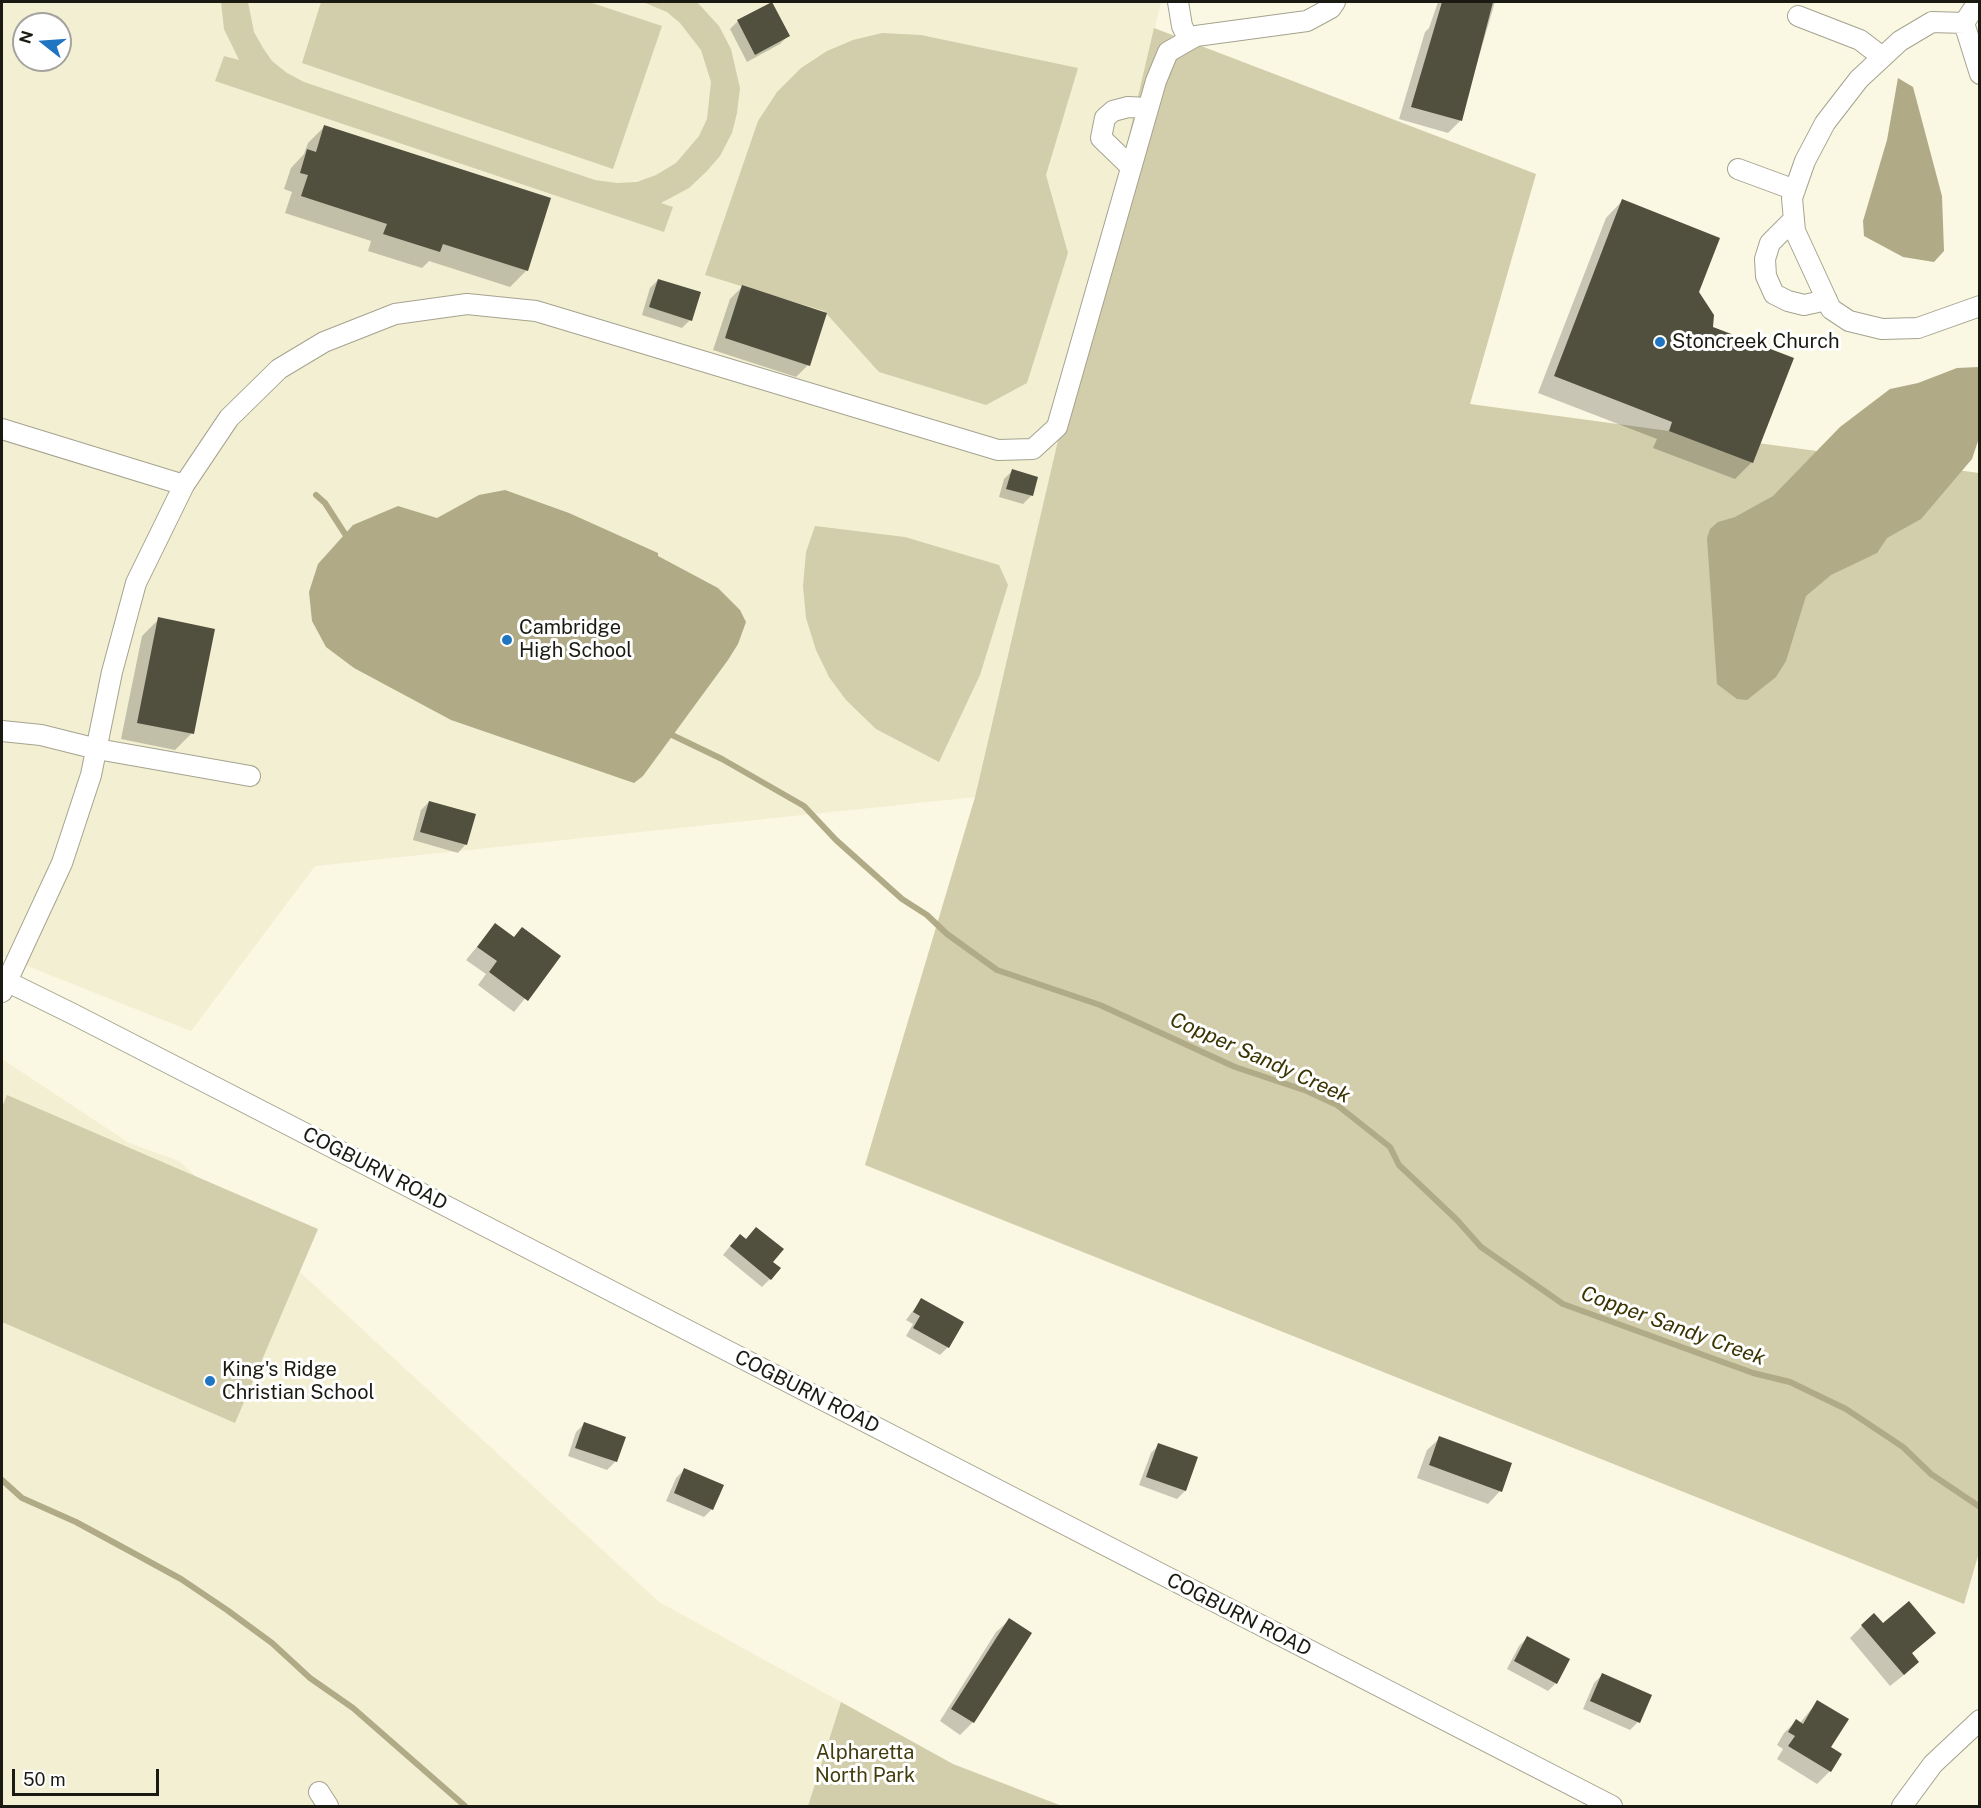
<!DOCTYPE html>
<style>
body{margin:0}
#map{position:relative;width:1981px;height:1808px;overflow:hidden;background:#faf7e2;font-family:"Public Sans",sans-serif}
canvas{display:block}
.frame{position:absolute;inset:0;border:3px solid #1b1a12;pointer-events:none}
.north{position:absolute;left:12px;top:12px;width:60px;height:60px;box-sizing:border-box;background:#fff;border:2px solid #a4a3a0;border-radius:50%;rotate:287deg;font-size:16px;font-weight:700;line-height:24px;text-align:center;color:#1b1a12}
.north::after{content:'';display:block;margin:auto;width:21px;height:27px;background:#2075c3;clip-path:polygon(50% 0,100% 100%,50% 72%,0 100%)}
.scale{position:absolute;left:12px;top:1769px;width:147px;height:27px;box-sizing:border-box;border:3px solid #1b1a12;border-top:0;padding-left:8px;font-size:18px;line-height:21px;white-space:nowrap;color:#1b1a12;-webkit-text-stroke:4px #fff;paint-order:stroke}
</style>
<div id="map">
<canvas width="1981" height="1808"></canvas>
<div class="frame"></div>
<div class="north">N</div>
<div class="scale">50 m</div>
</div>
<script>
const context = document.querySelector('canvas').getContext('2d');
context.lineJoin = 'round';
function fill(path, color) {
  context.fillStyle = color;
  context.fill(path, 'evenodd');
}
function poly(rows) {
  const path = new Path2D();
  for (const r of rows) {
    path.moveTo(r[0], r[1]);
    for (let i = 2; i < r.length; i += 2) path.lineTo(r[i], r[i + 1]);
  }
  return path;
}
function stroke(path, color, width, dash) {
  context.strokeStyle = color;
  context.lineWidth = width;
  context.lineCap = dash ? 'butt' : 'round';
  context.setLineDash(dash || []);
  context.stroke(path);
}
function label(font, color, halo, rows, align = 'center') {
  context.font = font + ' "Public Sans",sans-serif';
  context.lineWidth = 6;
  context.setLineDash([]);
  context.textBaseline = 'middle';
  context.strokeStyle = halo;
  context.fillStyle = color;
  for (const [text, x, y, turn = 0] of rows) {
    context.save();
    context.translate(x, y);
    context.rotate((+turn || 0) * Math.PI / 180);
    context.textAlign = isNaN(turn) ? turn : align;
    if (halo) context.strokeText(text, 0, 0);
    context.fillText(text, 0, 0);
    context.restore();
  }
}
fill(poly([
 [2,2,1161,2,975,797,315,866,191,1031,2,956],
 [24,24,60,24,60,60,24,60],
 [2,1059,129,1143,179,1161,659,1602,841,1702,808,1806,2,1806]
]), '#f3efd2');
fill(poly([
 [221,2,248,2,254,32,263,48,272,61,287,73,304,82,595,180,617,183,637,182,656,175,676,163,699,136,707,119,711,82,701,50,680,23,667,12,643,2,697,2,719,26,731,49,740,88,737,113,732,133,720,156,707,171,689,188,661,203,673,207,664,232,215,81,224,56,239,60,224,29],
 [321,2,589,2,662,26,613,169,302,63],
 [1154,28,1536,174,1470,404,1979,473,1980,1549,1964,1604,865,1165,975,797],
 [882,33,921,35,1078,68,1046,175,1068,253,1027,383,986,405,879,372,824,311,705,275,758,121,777,92,801,68,827,51,853,40],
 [815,526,905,537,999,565,1008,585,980,675,939,762,876,729,846,700,829,677,816,650,806,618,803,586,806,552],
 [7,1095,318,1229,235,1423,2,1322,2,1107],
 [841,1702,953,1764,1062,1806,808,1806]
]), '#d2cdaa');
fill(poly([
 [1898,78,1913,87,1942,196,1944,251,1934,262,1903,257,1864,236,1863,221,1887,140],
 [1979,367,1979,438,1972,459,1921,519,1887,538,1877,553,1831,575,1806,596,1786,661,1776,677,1747,700,1737,699,1717,684,1707,538,1710,529,1718,522,1735,517,1773,496,1840,427,1890,389,1918,383,1957,368],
 [505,490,569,513,658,553,658,556,718,588,740,610,746,622,738,644,728,660,643,776,634,783,451,720,354,668,326,647,312,621,309,592,318,564,353,525,398,506,437,518,479,495]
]), '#b0ab86');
fill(poly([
 [1438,2,1495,2,1460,121,1448,133,1399,119,1425,32,1429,28],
 [738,21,788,36,780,44,747,62,730,29],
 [325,126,527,270,510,287,429,261,422,268,368,251,371,241,285,213,292,192,284,189,291,168,304,154,308,143],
 [1622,201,1698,292,1712,328,1792,359,1751,463,1735,479,1653,448,1657,439,1538,393,1606,218],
 [658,280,690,320,682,328,642,315,650,288],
 [742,287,808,365,796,377,713,350,730,299],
 [1012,471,1036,478,1031,496,1023,504,999,497,1004,479],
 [159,619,192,733,175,750,121,739,142,636],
 [429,802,466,844,458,853,413,840,421,810],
 [495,925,513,938,559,956,514,1012,478,985,486,974,466,960],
 [732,1244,771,1262,770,1279,762,1287,723,1255],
 [921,1300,948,1347,940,1355,906,1336,913,1324,906,1320],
 [584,1424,624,1438,615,1462,607,1470,568,1456,576,1432],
 [1440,1438,1500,1491,1488,1504,1417,1478,1427,1450],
 [1159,1445,1196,1458,1185,1491,1177,1499,1139,1485,1151,1453],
 [684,1470,712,1509,704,1517,666,1501,676,1478],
 [1009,1620,973,1722,960,1735,940,1721,996,1632],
 [1883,1625,1934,1633,1911,1654,1905,1674,1890,1686,1850,1638,1862,1626],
 [1527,1638,1556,1683,1548,1691,1507,1669,1519,1646],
 [1602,1675,1638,1722,1630,1730,1583,1709,1594,1683],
 [1817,1702,1829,1747,1840,1754,1830,1771,1817,1784,1777,1759,1783,1749,1777,1745,1784,1733,1796,1721,1800,1723]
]), '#0003');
stroke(poly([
 [316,495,325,503,345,534],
 [672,735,722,759,804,806,836,840,902,899,927,915,947,934,997,970,1100,1005,1235,1067,1307,1091,1337,1105,1390,1147,1399,1165,1457,1220,1481,1247,1563,1304,1753,1373,1790,1382,1846,1409,1903,1447,1931,1474,1980,1507],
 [2,1480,22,1498,76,1522,137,1555,181,1579,227,1610,272,1643,310,1678,353,1708,465,1806]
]), '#b0ab86', 6);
fill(poly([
 [772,2,790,36,755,55,737,20],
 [1442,2,1493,2,1462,121,1411,107],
 [324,125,551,198,528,271,443,244,440,252,383,234,387,224,301,196,308,175,300,173,307,149,316,152],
 [1622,199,1720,238,1699,292,1714,315,1713,327,1794,358,1753,463,1669,431,1672,422,1554,376],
 [658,279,701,292,692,321,649,307],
 [742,285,827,313,810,366,725,338],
 [1012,469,1038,477,1033,496,1006,489],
 [158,617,215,629,194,734,137,723],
 [429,801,476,814,467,845,420,832],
 [495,923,514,937,522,927,561,956,528,1001,489,972,497,961,477,947],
 [756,1227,784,1249,773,1262,781,1268,771,1280,730,1246,740,1234,746,1239],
 [921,1298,964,1322,949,1348,913,1328,920,1316,913,1312],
 [584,1422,626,1437,617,1462,575,1448],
 [1439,1436,1512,1463,1502,1492,1429,1465],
 [1158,1443,1198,1457,1186,1491,1146,1477],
 [684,1468,724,1485,713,1510,674,1493],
 [1909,1601,1936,1633,1912,1653,1919,1662,1904,1675,1861,1625,1874,1613,1883,1623],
 [1009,1618,1032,1633,974,1723,951,1709],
 [1527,1636,1570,1659,1557,1684,1514,1661],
 [1602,1673,1652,1695,1640,1723,1590,1701],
 [1817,1700,1849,1719,1831,1747,1842,1754,1831,1772,1788,1746,1795,1736,1788,1732,1796,1719,1803,1724]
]), '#514f3e');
const minor = poly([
 [1178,2,1182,26,1189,40],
 [1978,2,1964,23,1932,22,1900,41,1859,79,1825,123,1805,161,1792,198,1795,231,1831,309,1849,321,1882,329,1918,328,1980,306],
 [1798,16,1860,40,1881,56],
 [1964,23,1980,74],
 [1131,167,1101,138,1105,118,1113,111,1128,107,1148,108],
 [1738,169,1795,190],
 [1794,219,1770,243,1765,259,1766,276,1774,294,1788,301,1804,305,1827,300],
 [2,429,184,485,136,583,112,672,91,775,62,863,2,992],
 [184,485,229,418,279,369,324,342,395,314,467,304,536,311,998,450,1033,449,1057,427,1156,81,1168,52,1196,36,1307,21,1331,8,1335,2],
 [2,731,41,735,97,749,250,776],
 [2,979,73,1014,1612,1806],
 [319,1792,328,1806],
 [1902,1806,1933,1764,1980,1720]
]);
stroke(minor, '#a5a38f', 22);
stroke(minor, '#fff', 20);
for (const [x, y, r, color] of [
 [1660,342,6,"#2075c3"],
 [507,640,6,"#2075c3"],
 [210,1381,6,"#2075c3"]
]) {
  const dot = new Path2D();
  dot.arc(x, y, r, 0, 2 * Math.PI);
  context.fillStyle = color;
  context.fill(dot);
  stroke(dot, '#fff', 2);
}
label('20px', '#1b1a12', '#fff', [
 ["Stoncreek Church",1672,342],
 ["Cambridge",519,628],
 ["High School",519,651],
 ["King's Ridge",222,1370],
 ["Christian School",222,1393]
], 'left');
label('20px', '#1b1a12', '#fff', [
 ["COGBURN ROAD",375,1169,27],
 ["COGBURN ROAD",807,1392,27],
 ["COGBURN ROAD",1239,1615,27]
]);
label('20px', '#433c0d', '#fff', [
 ["Alpharetta",865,1753],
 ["North Park",865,1776]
]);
label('italic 21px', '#3b3403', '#fff', [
 ["Copper Sandy Creek",1260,1058,24],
 ["Copper Sandy Creek",1673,1326,20]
]);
</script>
